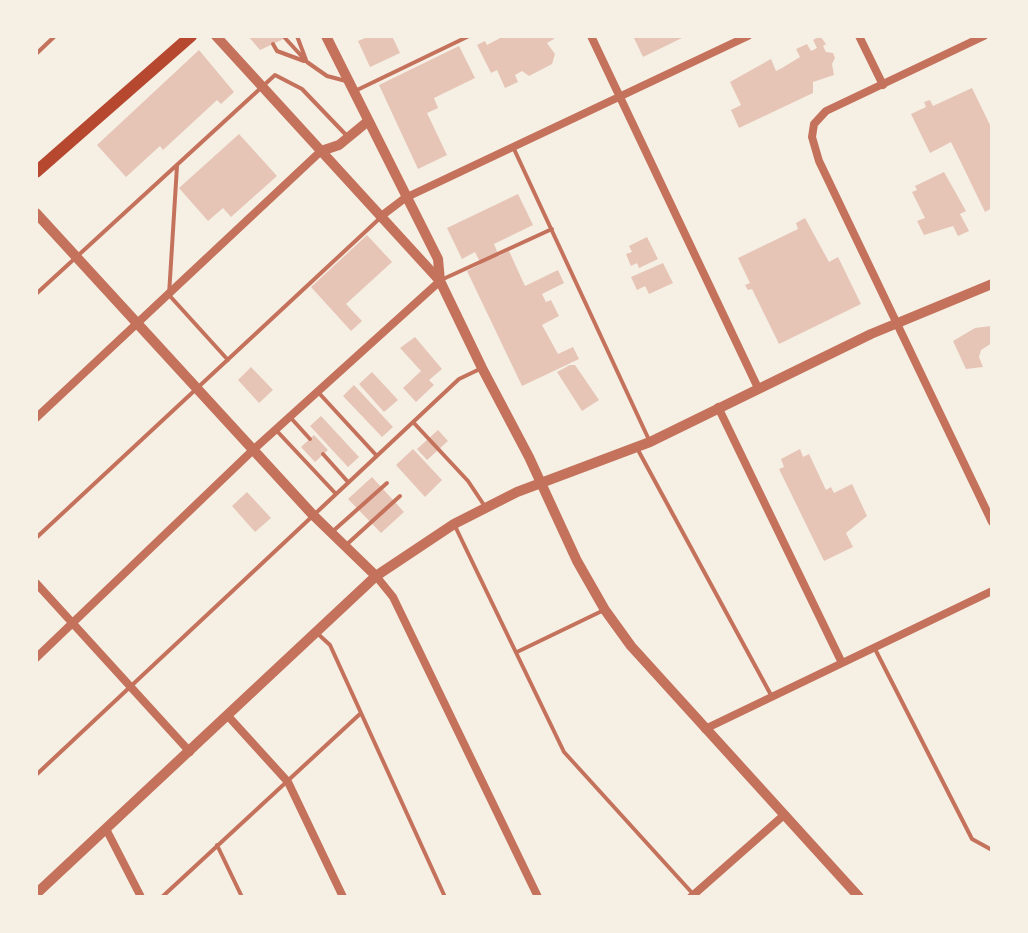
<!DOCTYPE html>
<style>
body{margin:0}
#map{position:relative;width:1028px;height:933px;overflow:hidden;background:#f6efe4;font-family:Roboto,sans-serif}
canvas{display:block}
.frame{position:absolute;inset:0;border:38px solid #f6efe4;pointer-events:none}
</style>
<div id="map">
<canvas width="1028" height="933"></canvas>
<div class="frame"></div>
</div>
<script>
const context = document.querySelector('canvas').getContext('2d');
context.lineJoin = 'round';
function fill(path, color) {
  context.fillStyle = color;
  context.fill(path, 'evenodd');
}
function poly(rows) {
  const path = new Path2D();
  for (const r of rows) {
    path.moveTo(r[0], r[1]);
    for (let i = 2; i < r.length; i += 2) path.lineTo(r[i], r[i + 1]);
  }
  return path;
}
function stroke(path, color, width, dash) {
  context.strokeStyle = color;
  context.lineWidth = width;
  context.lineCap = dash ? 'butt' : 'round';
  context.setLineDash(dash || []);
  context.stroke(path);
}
fill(poly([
 [248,36,290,36,260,50],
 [370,36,392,36,400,53,370,67,358,41],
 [504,36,553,36,554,39,547,43,555,54,552,64,529,76,522,71,515,75,518,82,505,88,497,70,491,73,477,45,485,41,487,45],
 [633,36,686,36,643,57],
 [820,36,826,44,823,46,826,52,833,53,835,58,832,64,834,75,813,82,813,93,739,128,731,110,741,105,730,82,771,59,776,71,782,68,800,57,796,49,807,44,811,51,817,48,813,40],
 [459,46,475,78,434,98,438,108,427,113,447,155,418,169,379,85],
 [199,50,234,92,221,104,217,100,163,150,160,146,126,177,97,145],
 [972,88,992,129,992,208,985,212,951,142,930,153,911,114,926,107,924,102,930,100,933,106],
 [239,134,277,176,231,217,223,208,208,221,179,188],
 [944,172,966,211,960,214,969,231,958,236,953,226,924,235,917,221,925,218,912,192,917,190,915,186],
 [518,194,533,225,494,244,499,256,509,251,525,286,558,270,564,283,542,294,546,302,551,300,559,316,542,325,558,354,573,347,579,359,522,386,467,271,481,264,475,252,462,259,447,228],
 [805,218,829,262,838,257,861,304,779,344,752,289,748,290,745,285,750,283,738,258,798,229,796,223],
 [367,235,392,262,346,304,362,321,351,331,311,287],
 [647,237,658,259,639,268,637,263,631,266,626,254,632,252,629,246],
 [663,263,673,283,649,294,645,286,637,290,631,277],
 [991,326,992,343,981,350,979,357,983,367,966,369,953,341,975,328],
 [415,337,442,369,429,380,434,385,416,402,403,388,421,371,400,348],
 [570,365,575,365,599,400,582,411,557,372],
 [251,367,273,390,259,403,238,380],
 [372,372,398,400,384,412,359,384],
 [354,385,393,427,382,437,343,396],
 [321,416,359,457,348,467,310,426],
 [438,430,448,441,427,460,417,449],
 [314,435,328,450,315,462,301,447],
 [413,449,442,480,425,497,396,465],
 [800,449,803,457,809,454,826,490,831,487,834,493,852,484,867,516,846,533,853,547,824,561,779,469,784,467,781,459],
 [372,477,404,512,381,533,348,499],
 [247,492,271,518,255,532,232,506]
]), '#e6c5b7');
stroke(poly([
 [297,36,306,60],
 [285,38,307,62,327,76,346,81],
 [273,44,277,51,304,61],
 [36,54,55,36],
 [355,91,469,36],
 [514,149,650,442],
 [177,166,169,295,228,360],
 [441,280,552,229],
 [36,294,275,75,302,89,348,137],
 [318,392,376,455],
 [290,417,310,439],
 [413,422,468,481,484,505],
 [276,430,336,494],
 [638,450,771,695],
 [323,454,348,482],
 [454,524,564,752,694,895],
 [332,532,387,483],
 [36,538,379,219],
 [345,546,400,496],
 [318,634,330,645,445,897],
 [875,649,972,839,992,850],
 [517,652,604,610],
 [36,775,459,379,482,368],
 [217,845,242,897],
 [162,897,361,713]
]), '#c5725c', 4);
stroke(poly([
 [591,36,758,388],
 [859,36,883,85],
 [984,36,826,111,814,124,812,137,819,161,992,522],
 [380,217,405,198,748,36],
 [718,407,842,663],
 [36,418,321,151],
 [376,576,393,597,538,897],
 [36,583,190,752],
 [36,658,253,450,440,281],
 [228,716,288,782,343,897],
 [705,729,992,591],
 [106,829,141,897],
 [691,897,784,815]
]), '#c5725c', 8);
stroke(poly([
 [216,36,440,281],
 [326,36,438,259,440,281,482,368,529,457,577,561,605,610,631,646,859,897],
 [321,151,339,145,367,122],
 [36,213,313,515,376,576],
 [36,894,376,576,454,524,517,492,650,442,871,334,992,284]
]), '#c5725c', 10);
stroke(poly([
 [36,172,191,36]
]), '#b5482f', 12);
</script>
